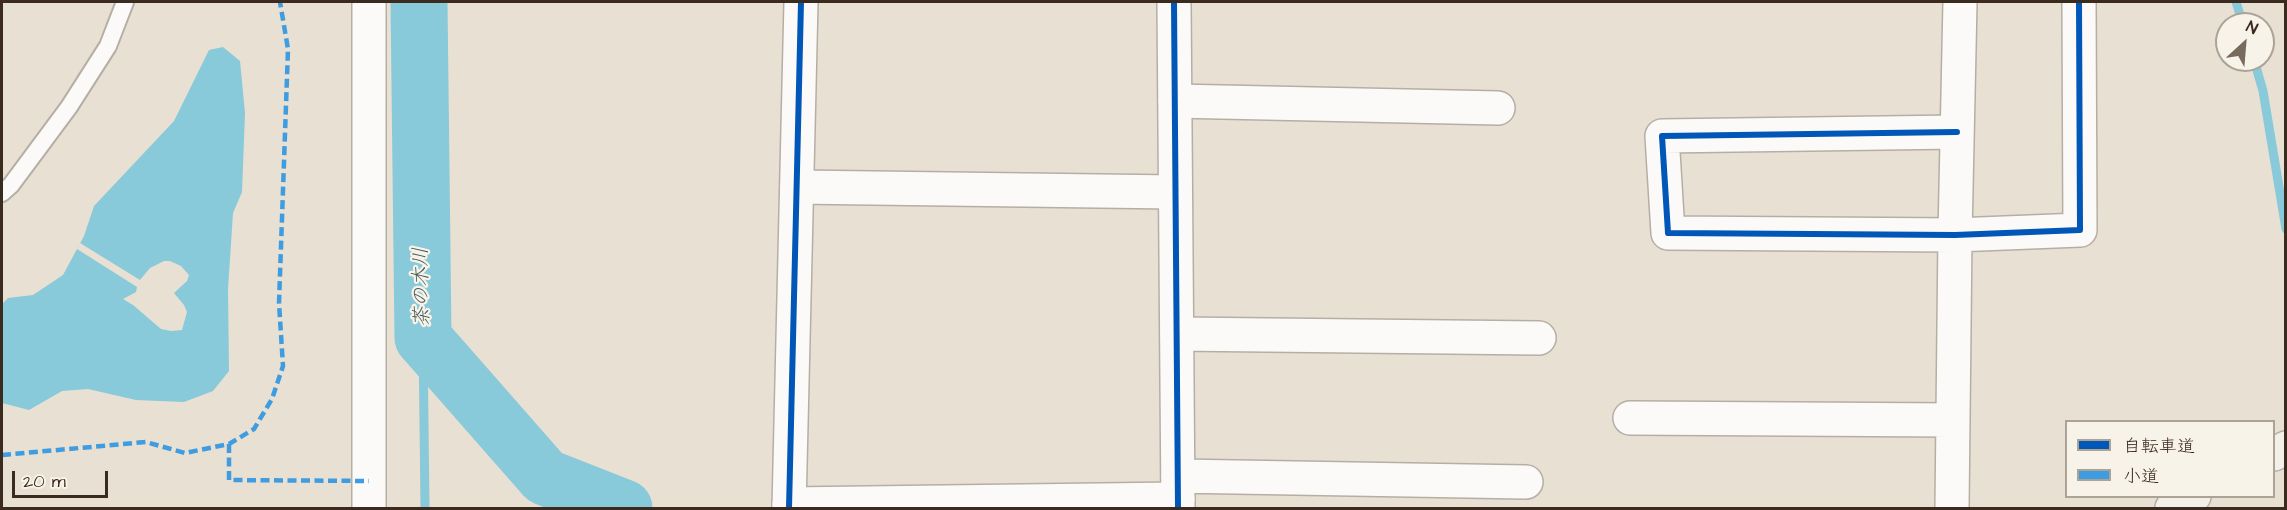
<!DOCTYPE html>
<meta charset="utf-8">
<style>
body{margin:0}
#map{position:relative;width:2287px;height:510px;overflow:hidden;background:#e8e0d2;font-family:"Architects Daughter","Klee One",sans-serif}
canvas{display:block}
.frame{position:absolute;inset:0;border:3px solid #3b2a1e;pointer-events:none}
.legend{position:absolute;left:2065px;top:420px;width:210px;height:78px;box-sizing:border-box;background:#f7f3e8;border:2px solid #aca397;margin:0;padding:8px 10px;list-style:none;font-size:18px;color:#3b2a1e}
.legend li{display:flex;align-items:center;gap:12px;height:30px}
.legend b{width:30px;border:2px solid #aca397}
.north{position:absolute;left:2215px;top:12px;width:60px;height:60px;box-sizing:border-box;background:#f7f3e8;border:2px solid #aca397;border-radius:50%;rotate:26deg;font-size:16px;font-weight:700;line-height:24px;text-align:center;color:#3b2a1e}
.north::after{content:'';display:block;margin:auto;width:21px;height:27px;background:#786a5d;clip-path:polygon(50% 0,100% 100%,50% 72%,0 100%)}
.scale{position:absolute;left:12px;top:471px;width:96px;height:27px;box-sizing:border-box;border:3px solid #3b2a1e;border-top:0;padding-left:8px;font-size:18px;line-height:21px;white-space:nowrap;color:#3b2a1e;-webkit-text-stroke:4px #f7f3e8;paint-order:stroke}
</style>
<div id="map">
<canvas width="2287" height="510"></canvas>
<div class="frame"></div>
<ul class="legend">
<li><b style="height:8px;background:#0057b8"></b>自転車道</li>
<li><b style="height:8px;background:#3f9ce0"></b>小道</li>
</ul>
<div class="north">N</div>
<div class="scale">20 m</div>
</div>
<script>
const context = document.querySelector('canvas').getContext('2d');
context.lineJoin = 'round';
function fill(path, color) {
  context.fillStyle = color;
  context.fill(path, 'evenodd');
}
function poly(rows) {
  const path = new Path2D();
  for (const r of rows) {
    path.moveTo(r[0], r[1]);
    for (let i = 2; i < r.length; i += 2) path.lineTo(r[i], r[i + 1]);
  }
  return path;
}
function stroke(path, color, width, dash) {
  context.strokeStyle = color;
  context.lineWidth = width;
  context.lineCap = dash ? 'butt' : 'round';
  context.setLineDash(dash || []);
  context.stroke(path);
}
function label(font, color, halo, rows, align = 'center') {
  context.font = font + ' "Architects Daughter","Klee One",sans-serif';
  context.lineWidth = 4.5;
  context.setLineDash([]);
  context.textBaseline = 'middle';
  context.strokeStyle = halo;
  context.fillStyle = color;
  for (const [text, x, y, turn = 0] of rows) {
    context.save();
    context.translate(x, y);
    context.rotate((+turn || 0) * Math.PI / 180);
    context.textAlign = isNaN(turn) ? turn : align;
    if (halo) context.strokeText(text, 0, 0);
    context.fillText(text, 0, 0);
    context.restore();
  }
}
fill(poly([
 [223,47,240,61,245,113,242,192,233,213,228,289,229,371,213,391,184,402,136,400,88,389,62,391,29,410,2,403,2,304,8,298,33,295,63,275,84,236,94,206,174,121,209,50]
]), '#88c9da');
fill(poly([
 [80,243,140,280,150,268,164,261,170,261,181,266,189,275,187,281,174,293,184,305,187,312,182,330,171,331,161,329,133,305,123,299,136,292,137,287,77,249]
]), '#e8e0d2');
stroke(poly([
 [2236,2,2243,24],
 [2254,60,2263,91,2286,229],
 [423,338,425,508]
]), '#88c9da', 9);
stroke(poly([
 [419,2,423,338,545,477,624,508]
]), '#88c9da', 57);
const service = poly([
 [2,193,11,185,69,107,108,46,125,2]
]);
const minor = poly([
 [1175,101,1498,108],
 [1957,132,1662,136,1668,233,1955,235,2080,230,2079,2],
 [797,187,1175,192],
 [1177,334,1539,338],
 [1630,418,1953,420],
 [1178,476,1526,482],
 [789,504,1178,499],
 [1952,508,1955,235,1960,2]
]);
const tertiary = poly([
 [1174,2,1178,508],
 [369,508,369,2],
 [789,508,801,2]
]);
const secondary = poly([
 [2274,454,2286,448],
 [2172,508,2194,496]
]);
stroke(service, '#b5aea4', 20);
stroke(minor, '#b5aea4', 36);
stroke(tertiary, '#b5aea4', 36);
stroke(secondary, '#b5aea4', 36);
stroke(service, '#fcfaf8', 16);
stroke(minor, '#fcfaf8', 33);
stroke(tertiary, '#fcfaf8', 33);
stroke(secondary, '#f3f0ea', 33);
stroke(poly([
 [229,444,229,480,369,481],
 [2,455,146,442,185,453,229,444,254,429,272,399,283,366,279,303,288,49,280,2]
]), '#3f9ce0', 4.5, [9, 4.5]);
stroke(poly([
 [1174,2,1178,508],
 [1957,132,1662,136,1668,233,1955,235,2080,230,2079,2],
 [789,508,801,2]
]), '#0057b8', 6);
label('italic 20px', '#465758', '#f7f3e8', [
 ["茶の木川",423,287,-91]
]);
</script>
